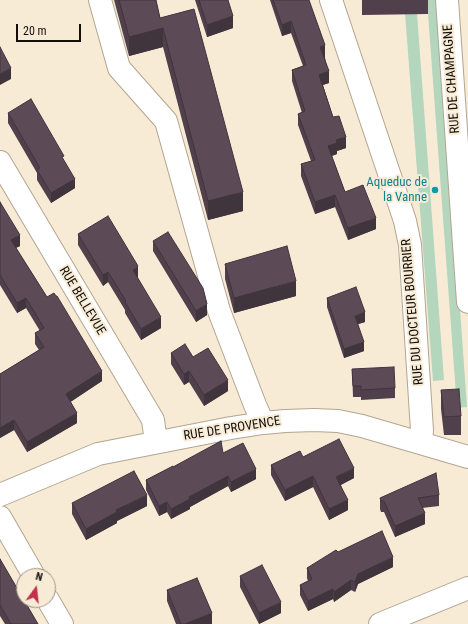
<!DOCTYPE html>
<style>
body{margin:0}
#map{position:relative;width:468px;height:624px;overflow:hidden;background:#f8ebd6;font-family:"Roboto Condensed",sans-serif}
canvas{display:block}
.north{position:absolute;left:16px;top:568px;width:40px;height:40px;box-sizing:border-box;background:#f8ebd6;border:1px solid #9c9384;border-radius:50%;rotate:15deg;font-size:11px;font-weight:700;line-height:16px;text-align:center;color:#130f08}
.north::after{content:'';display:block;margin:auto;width:14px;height:18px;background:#c1314f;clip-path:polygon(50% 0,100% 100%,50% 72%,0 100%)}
.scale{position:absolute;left:16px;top:24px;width:65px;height:18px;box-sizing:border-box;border:2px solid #130f08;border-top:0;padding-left:5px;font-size:12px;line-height:14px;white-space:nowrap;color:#130f08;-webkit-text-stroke:3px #f8ebd6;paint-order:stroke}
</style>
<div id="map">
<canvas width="468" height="624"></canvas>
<div class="north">N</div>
<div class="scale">20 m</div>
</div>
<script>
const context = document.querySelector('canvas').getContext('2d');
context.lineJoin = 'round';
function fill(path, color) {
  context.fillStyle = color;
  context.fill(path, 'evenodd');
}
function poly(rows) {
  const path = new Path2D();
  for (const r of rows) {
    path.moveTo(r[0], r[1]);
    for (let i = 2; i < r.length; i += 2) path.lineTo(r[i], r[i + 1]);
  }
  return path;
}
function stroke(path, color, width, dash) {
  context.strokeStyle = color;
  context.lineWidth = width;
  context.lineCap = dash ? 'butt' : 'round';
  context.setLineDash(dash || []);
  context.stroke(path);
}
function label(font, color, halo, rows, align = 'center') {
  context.font = font + ' "Roboto Condensed",sans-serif';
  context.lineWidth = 4;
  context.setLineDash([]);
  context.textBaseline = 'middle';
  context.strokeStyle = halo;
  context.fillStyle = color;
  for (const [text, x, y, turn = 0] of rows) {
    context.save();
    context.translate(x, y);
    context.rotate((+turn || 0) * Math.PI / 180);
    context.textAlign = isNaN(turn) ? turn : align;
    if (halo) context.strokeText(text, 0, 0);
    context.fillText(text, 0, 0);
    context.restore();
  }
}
fill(poly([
 [404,0,416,0,444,380,433,381],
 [427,0,438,0,467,407,457,408]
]), '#b3d6bd');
const minor = poly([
 [100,0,119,68,166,121,219,311,255,405,263,423],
 [331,0,405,221,410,245,421,415,422,430,421,443],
 [447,0,468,302],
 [0,162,153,420,156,442],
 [0,495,98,454,231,428,263,423,285,421,314,420,338,421,362,426,468,457],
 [0,517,34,576],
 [48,600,62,624],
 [380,624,468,588]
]);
stroke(minor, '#b2a591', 24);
stroke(minor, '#fff', 22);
fill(poly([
 [114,0,156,0,160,18,243,211,208,220,163,47,129,56],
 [195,0,228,0,233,28,207,37],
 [270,0,309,0,325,57,329,83,323,85,333,117,346,148,337,151,337,154,332,156,345,192,376,229,348,240,335,207,315,214,301,176,301,164,311,161,298,125,298,114,302,113,292,81,292,70,303,66,291,33,282,36],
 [362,0,428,0,428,14,362,15],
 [8,113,64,161,75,188,51,203,37,180,37,173,8,123],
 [0,202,20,246,16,248,47,297,102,381,70,402,77,423,27,452,14,430,0,438,0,374,39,350,35,344,35,333,40,331,26,308,17,313,0,285],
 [78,234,138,277,138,278,161,328,141,340,125,313,125,310,108,282,103,286,78,245],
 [153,241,207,315,196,322,153,251],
 [225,264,296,296,234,313,225,279],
 [327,298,365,322,358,324,364,351,344,358,327,307],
 [171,353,193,357,228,391,204,406,189,382,184,385,171,364],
 [352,369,395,388,395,398,361,400,361,397,353,397],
 [441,390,461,416,461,435,444,435,441,409],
 [223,453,256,479,231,492,228,486,190,507,190,509,171,519,167,512,159,516,146,490,146,480,173,467],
 [303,457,354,478,341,485,348,510,329,520,313,487,285,501,271,475,271,465],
 [439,495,439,506,422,508,425,524,395,537,384,512,381,512,380,509,380,498],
 [72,503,147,506,117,521,117,523,86,540,72,514],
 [338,552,393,567,358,584,355,592,351,590,334,602,333,599,308,611,300,595,300,585,308,581,307,578,307,568],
 [0,559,38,624,5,624,0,616],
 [240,576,281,613,259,624,240,587],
 [167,590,212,624,176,624,167,601]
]), '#4f404b');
fill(poly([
 [233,16,233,28,207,37,207,25],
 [291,21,291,33,282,36,282,25],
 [163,28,163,47,129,56,129,37],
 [325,45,325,57,320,58,320,47],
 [11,68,11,79,0,85,0,74],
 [329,71,329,83,319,86,319,75],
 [346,137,346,148,337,151,337,154,328,157,328,146,336,140],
 [75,179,75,188,51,203,51,193],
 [243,192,243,211,208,220,208,201],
 [335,195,335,207,315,214,315,202],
 [376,218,376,229,348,240,348,228],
 [20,235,20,246,11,250,11,240],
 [138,266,138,277,133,281,133,270],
 [108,272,108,282,103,286,103,275],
 [296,281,296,296,234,313,234,298],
 [26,298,26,308,17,313,17,303],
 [207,304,207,315,196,322,196,311],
 [365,312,365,322,355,325,355,316],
 [161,317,161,328,141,340,141,329],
 [364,342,364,351,344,358,344,349],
 [102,371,102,381,66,405,66,394],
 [189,371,189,382,184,385,184,374],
 [228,380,228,391,204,406,204,395],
 [77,413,77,423,27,452,27,442],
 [14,420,14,430,0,438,0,428],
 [354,468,354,478,336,487,336,477],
 [256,469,256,479,231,492,231,482],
 [228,476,228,486,190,507,190,509,171,519,171,509,189,497],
 [313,476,313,487,285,501,285,490],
 [147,495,147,506,117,521,117,523,86,540,86,529,116,510],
 [348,500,348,510,329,520,329,509],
 [167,502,167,512,159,516,159,506],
 [425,513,425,524,395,537,395,526],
 [393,557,393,567,358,584,355,592,355,582,358,574],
 [351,580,351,590,334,602,334,592],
 [333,589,333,599,308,611,308,601],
 [281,602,281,613,259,624,259,613],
 [212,613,212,624,185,624]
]), '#40343d');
const building = poly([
 [119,0,156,0,160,18,194,9,243,192,208,201,163,28,129,37,119,0],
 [199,0,228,0,233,16,207,25,199,0],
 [273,0,309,0,325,45,320,47,329,71,319,75,333,117,339,116,346,137,336,140,337,143,328,146,345,192,363,185,376,218,348,228,335,195,315,202,301,164,315,160,298,114,305,111,292,70,306,65,291,21,282,25,273,0],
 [0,47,11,68,0,74,0,47],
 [31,99,64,156,62,157,75,179,51,193,37,170,40,168,8,113,31,99],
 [0,202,20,235,11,240,47,297,54,293,56,296,57,296,102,371,66,394,77,413,27,442,14,420,0,428,0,374,44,347,35,333,44,328,26,298,17,303,0,275,0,202],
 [108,216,138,266,133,270,161,317,141,329,125,302,126,301,108,272,103,275,78,234,108,216],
 [168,232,203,288,207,304,196,311,153,241,168,232],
 [287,246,296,281,234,298,225,264,287,246],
 [356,287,365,312,355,316,364,342,344,349,327,298,356,287],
 [185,344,193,357,208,348,228,380,204,395,189,371,184,374,171,353,185,344],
 [394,367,395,388,361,390,361,386,353,386,352,369,394,367],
 [459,389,461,416,444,417,441,390,459,389],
 [339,439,354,468,336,477,348,500,329,509,313,476,285,490,271,465,300,451,303,457,339,439],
 [221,441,223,453,243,443,256,469,231,482,228,476,189,497,190,499,171,509,167,502,159,506,146,480,173,466,173,467,221,441],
 [134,471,147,495,116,510,117,512,86,529,72,503,134,471],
 [436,473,439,495,418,498,425,513,395,526,384,501,381,501,380,498,436,473],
 [382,531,393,557,358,574,355,582,351,580,334,592,333,589,308,601,300,585,312,579,307,568,336,550,338,552,382,531],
 [0,559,38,624,11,624,0,605,0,559],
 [262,565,281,602,259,613,240,576,262,565],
 [197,578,212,613,185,624,181,624,167,590,197,578]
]);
fill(building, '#5c4a57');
stroke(building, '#40343d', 1);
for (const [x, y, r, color] of [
 [435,190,4,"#0f9aa8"]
]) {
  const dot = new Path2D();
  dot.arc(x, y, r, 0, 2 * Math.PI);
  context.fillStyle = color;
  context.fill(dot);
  stroke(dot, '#f8ebd6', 1.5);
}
label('13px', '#130f08', '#f8ebd6', [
 ["RUE DE CHAMPAGNE",452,79,-94],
 ["RUE BELLEVUE",82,301,59],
 ["RUE DU DOCTEUR BOURRIER",413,312,-95],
 ["RUE DE PROVENCE",232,429,-9]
]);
label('13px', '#0d838f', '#f8ebd6', [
 ["Aqueduc de",427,183],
 ["la Vanne",427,198]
], 'right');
</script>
